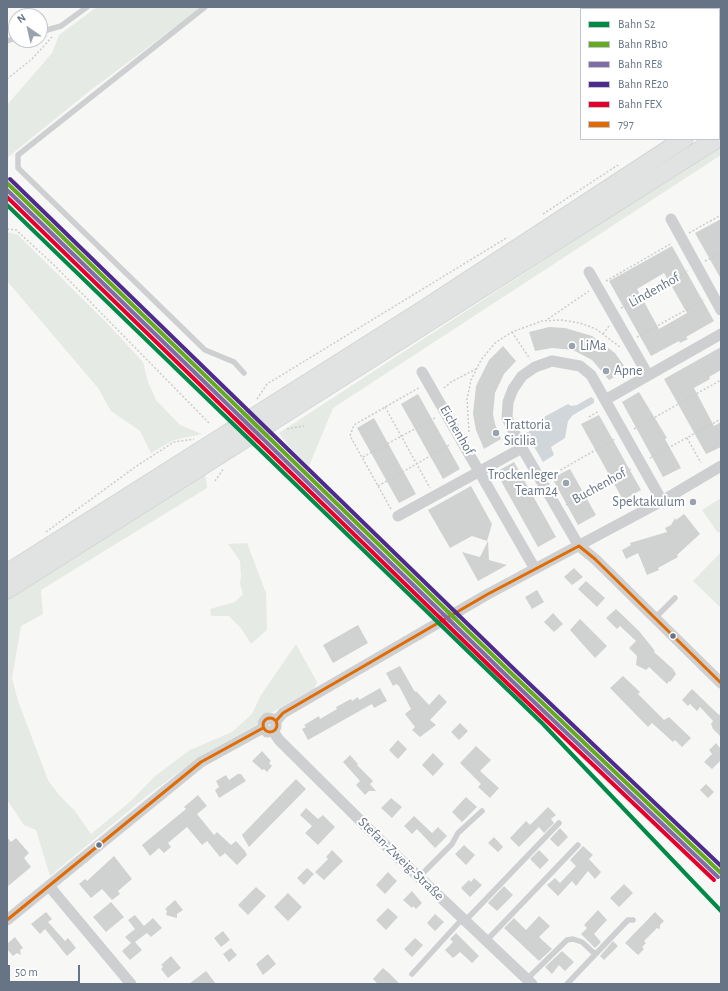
<!DOCTYPE html>
<meta charset="utf-8">
<style>
body{margin:0}
#map{position:relative;width:728px;height:991px;overflow:hidden;background:#f7f7f6;font-family:"Alegreya Sans",sans-serif}
canvas{display:block}
.frame{position:absolute;inset:0;border:8px solid #677486;pointer-events:none}
.legend{position:absolute;left:580px;top:8px;width:140px;height:132px;box-sizing:border-box;background:#fff;border:1px solid #c2c7cf;margin:0;padding:5px 7px;list-style:none;font-size:12px;color:#677486}
.legend li{display:flex;align-items:center;gap:8px;height:20px}
.legend b{width:20px;border:1px solid #c2c7cf}
.north{position:absolute;left:8px;top:8px;width:40px;height:40px;box-sizing:border-box;background:#fff;border:1px solid #c2c7cf;border-radius:50%;rotate:326deg;font-size:11px;font-weight:700;line-height:16px;text-align:center;color:#677486}
.north::after{content:'';display:block;margin:auto;width:14px;height:18px;background:#99a2ad;clip-path:polygon(50% 0,100% 100%,50% 72%,0 100%)}
.scale{position:absolute;left:8px;top:965px;width:72px;height:18px;box-sizing:border-box;border:2px solid #677486;border-top:0;padding-left:5px;font-size:12px;line-height:14px;white-space:nowrap;color:#677486;-webkit-text-stroke:3px #fff;paint-order:stroke}
</style>
<div id="map">
<canvas width="728" height="991"></canvas>
<div class="frame"></div>
<ul class="legend">
<li><b style="height:5px;background:#018a47"></b>Bahn S2</li>
<li><b style="height:5px;background:#6a2"></b>Bahn RB10</li>
<li><b style="height:5px;background:#816da6"></b>Bahn RE8</li>
<li><b style="height:5px;background:#4e2a8e"></b>Bahn RE20</li>
<li><b style="height:5px;background:#e4002b"></b>Bahn FEX</li>
<li><b style="height:5px;background:#e16b00"></b>797</li>
</ul>
<div class="north">N</div>
<div class="scale">50 m</div>
</div>
<script>
const context = document.querySelector('canvas').getContext('2d');
context.lineJoin = 'round';
function fill(path, color) {
  context.fillStyle = color;
  context.fill(path, 'evenodd');
}
function poly(rows) {
  const path = new Path2D();
  for (const r of rows) {
    if (r.length === 3) {
      path.moveTo(r[0] + r[2], r[1]);
      path.arc(r[0], r[1], r[2], 0, 2 * Math.PI);
      continue;
    }
    path.moveTo(r[0], r[1]);
    for (let i = 2; i < r.length; i += 2) path.lineTo(r[i], r[i + 1]);
  }
  return path;
}
function stroke(path, color, width, dash) {
  context.strokeStyle = color;
  context.lineWidth = width;
  context.lineCap = dash ? 'butt' : 'round';
  context.setLineDash(dash || []);
  context.stroke(path);
}
function label(font, color, halo, rows, align = 'center') {
  context.font = font + ' "Alegreya Sans",sans-serif';
  context.lineWidth = 4;
  context.setLineDash([]);
  context.textBaseline = 'middle';
  context.strokeStyle = halo;
  context.fillStyle = color;
  for (const [text, x, y, turn = 0] of rows) {
    context.save();
    context.translate(x, y);
    context.rotate((+turn || 0) * Math.PI / 180);
    context.textAlign = isNaN(turn) ? turn : align;
    if (halo) context.strokeText(text, 0, 0);
    context.fillText(text, 0, 0);
    context.restore();
  }
}
fill(poly([
 [97,7,202,7,91,90,7,158,7,105,52,53,59,35],
 [721,145,721,155,333,408,309,466,289,446,279,433],
 [7,232,18,235,106,322,143,362,148,382,156,400,180,425,202,434,174,440,151,453,140,431,111,411,98,388,7,281],
 [205,472,207,488,41,590,43,614,21,626,12,678,18,701,48,780,59,795,75,811,91,834,132,800,155,776,190,750,232,732,252,714,261,695,296,644,317,682,315,688,271,713,262,715,256,725,202,755,148,795,50,876,36,830,24,825,7,800,7,596],
 [721,498,721,531,718,533,702,510],
 [247,543,266,593,267,630,251,644,241,628,229,616,211,616,210,609,235,602,243,594,240,584,241,576,240,561,228,544],
 [721,552,721,605,720,607,693,581]
]), '#e6eae4');
fill(poly([
 [591,397,594,399,594,403,573,415,568,421,565,438,551,447,554,455,543,462,526,433,537,427,540,429,544,428,547,423,544,417,568,404,571,406,577,405]
]), '#d0d6da');
fill(poly([
 [721,219,721,279,695,233],
 [672,246,714,321,686,337,688,339,680,343,679,341,651,356,609,281],
 [664,273,687,313,659,329,637,289],
 [549,327,565,328,592,336,615,353,627,370,609,380,592,360,573,350,552,348,535,351,529,332],
 [503,346,516,361,504,374,495,393,493,414,495,424,501,439,484,449,476,430,473,414,476,386,489,360],
 [721,347,721,370,709,377,710,379,694,388,714,426,721,422,721,447,706,454,664,379],
 [639,392,667,438,665,439,681,468,663,477,622,402],
 [418,394,460,469,443,479,401,404],
 [599,415,641,490,623,500,581,424],
 [374,418,416,494,399,503,357,428],
 [514,462,556,537,538,547,496,472],
 [570,469,596,515,578,525,552,478],
 [471,486,492,524,487,541,472,536,450,548,428,510],
 [684,514,700,534,677,555,678,557,658,568,659,570,647,575,638,553,626,559,622,550,631,545,630,543,667,532,665,528,671,525,675,518,676,520],
 [488,541,489,560,507,565,478,581,462,552,480,557],
 [574,568,583,577,572,585,564,577],
 [586,581,605,598,597,607,578,589],
 [537,590,544,602,532,609,525,597],
 [616,609,639,631,655,651,654,652,673,669,676,674,670,682,669,681,667,684,649,667,646,670,636,665,637,656,629,648,636,641,620,626,617,629,606,618],
 [553,613,563,624,554,632,544,622],
 [580,619,607,646,595,658,570,630],
 [358,625,368,643,333,663,323,645],
 [400,666,415,692,416,691,429,705,439,694,447,702,430,720,436,725,420,737,412,730,415,727,405,714,411,709,399,686,396,684,393,686,386,673],
 [623,676,640,692,638,694,664,720,669,717,691,738,682,747,675,740,673,742,652,723,648,727,610,688],
 [380,688,387,701,374,708,372,704,308,740,302,729,306,727,304,725,319,716,320,719,337,709,336,707,351,699,352,701,358,697,359,700],
 [692,689,719,715,721,713,721,737,713,729,711,724,713,721,700,707,697,711,690,704,688,706,682,700],
 [460,723,468,731,459,740,451,732],
 [398,740,407,749,398,759,389,750],
 [716,743,721,749,721,760,712,769,704,762,712,754,709,750],
 [476,746,491,760,480,771,499,788,490,798,478,787,481,784,460,763],
 [262,751,271,761,269,763,272,766,267,772,264,769,262,770,252,761],
 [433,753,444,764,433,776,422,765],
 [350,755,358,764,357,765,373,781,370,784,376,791,369,791,365,795,356,785,360,781,343,762],
 [238,774,241,774,246,781,219,798,215,790,219,787,216,781,226,775,229,780],
 [296,779,306,789,249,847,242,835],
 [706,784,714,792,708,798,700,790],
 [198,795,207,806,197,814,214,835,217,832,231,845,236,841,245,851,247,855,237,865,225,853,220,857,207,841,202,845,187,827,168,843,171,847,164,853,159,848,150,856,142,845,186,809,184,807],
 [466,797,477,807,462,822,452,812],
 [391,798,402,807,392,818,381,808],
 [548,807,556,815,551,819,554,823,544,833,539,827,519,847,510,838,526,821,530,825],
 [306,808,318,819,323,815,335,827,318,845,305,833,312,826,300,815],
 [414,816,432,833,438,827,447,836,435,848,417,829,412,834,404,826],
 [560,828,568,837,558,847,550,839],
 [7,837,11,842,16,838,29,853,24,858,31,867,7,887],
 [494,837,503,847,498,852,488,843],
 [464,845,475,855,466,865,455,854],
 [583,846,593,855,589,859,601,872,595,879,588,871,576,886,572,881,558,896,547,885,555,878,560,883,576,866,570,860],
 [332,850,343,861,324,880,315,872,328,859,326,857],
 [539,850,549,860,540,869,530,859],
 [114,856,132,879,118,891,120,894,112,900,102,889,91,898,79,884,85,879,87,881],
 [307,868,314,874,304,885,297,878],
 [388,872,397,881,385,894,376,885],
 [474,878,482,885,470,897,461,888,469,880,471,882],
 [624,884,633,893,619,907,610,898],
 [504,886,513,895,497,911,488,903],
 [256,887,266,896,248,915,238,905],
 [412,891,422,903,416,909,413,906,412,908,403,900],
 [288,893,302,907,288,921,274,907],
 [175,900,183,910,177,914,177,918,166,915,167,911,165,909],
 [111,902,124,917,106,932,93,917],
 [388,908,398,917,386,930,376,920],
 [598,910,607,920,594,934,601,942,595,948,581,934,587,928,584,925],
 [46,912,52,919,48,922,65,941,68,938,76,948,67,956,45,929,40,934,31,924],
 [655,912,664,921,660,925,660,929,657,928,644,941,646,943,642,947,644,949,638,955,625,943],
 [435,914,444,922,435,931,427,923],
 [135,915,144,926,153,918,162,928,151,937,147,933,135,942,142,950,130,960,122,951,131,943,125,937,135,929,128,920],
 [539,916,550,926,539,937,552,949,539,961,504,928,514,918,526,930],
 [223,931,230,940,221,947,214,938],
 [456,933,479,956,472,963,460,952,453,958,445,950,453,942,450,939],
 [15,937,23,948,20,950,21,955,17,953,13,956,7,949,7,944],
 [415,938,423,945,412,957,404,949],
 [613,941,618,946,604,960,600,956],
 [231,948,237,955,229,962,223,954],
 [562,951,574,962,565,971,559,965,552,974,545,967],
 [268,954,276,964,263,975,256,964],
 [171,956,181,968,168,978,161,969,163,967,161,965],
 [383,968,390,974,400,984,378,984,373,979],
 [206,971,216,984,189,984]
]), '#d0d2d2');
const primary = poly([
 [719,116,721,115],
 [7,573,421,311,684,139],
 [7,590,717,139]
]);
stroke(primary, '#d4d5d5', 19);
stroke(poly([
 [7,79,32,59,52,37],
 [719,101,721,100],
 [543,214,618,165],
 [7,229,16,230,55,266,210,424],
 [689,233,721,215],
 [705,261,721,253],
 [606,281,672,243],
 [621,308,688,271],
 [548,319,589,291],
 [512,332,530,359],
 [603,334,609,326],
 [637,337,704,300],
 [444,388,451,382,476,369],
 [257,399,267,384,508,237],
 [385,407,430,488],
 [589,417,599,411],
 [287,429,304,426],
 [634,429,721,380],
 [469,432,467,399,471,380,481,360,495,343,512,332,542,321,561,320,580,323,596,329,620,347],
 [687,438,701,463],
 [363,457,435,418],
 [650,458,721,419],
 [550,476,615,439],
 [215,481,224,468],
 [378,486,451,444],
 [566,505,631,469],
 [391,509,350,436,354,425,420,387],
 [46,532,138,465,174,442,194,439]
]), '#cccccd', 1.5, [2, 2]);
stroke(poly([
 [205,7,18,155,18,168,205,350,234,362,244,373],
 [40,32,61,26,87,7],
 [7,41,16,38],
 [655,618,675,598],
 [419,877,452,844,458,833,482,811],
 [465,921,559,823],
 [486,941,578,845],
 [412,974,463,918],
 [527,979,567,940,573,939,582,942,595,954],
 [567,984,628,920,633,920]
]), '#cecfd1', 5.5);
stroke(poly([
 [671,219,721,310],
 [589,272,648,375],
 [422,372,535,569],
 [605,400,721,334],
 [662,501,591,375,580,366,552,361,535,367,522,376,513,389,508,402,507,418,522,448,579,546,595,559,721,683],
 [398,516,522,448],
 [276,721,273,719,267,718,263,723,263,728,267,732,273,731,276,727,276,721,283,713,488,594,662,501,721,466],
 [273,731,279,740,382,842,532,984],
 [49,886,131,984],
 [7,920,201,762,263,728]
]), '#cecfd1', 11);
stroke(primary, '#e1e2e2', 17);
stroke(poly([
 [579,546,595,559,721,683],
 [270,725,7],
 [276,721,283,713,488,594,579,546],
 [7,920,201,762,263,728]
]), '#e16b00', 3);
stroke(poly([
 [7,205,543,724,721,911]
]), '#018a47', 4);
stroke(poly([
 [7,183,514,676,721,873]
]), '#6a2', 4);
stroke(poly([
 [7,190,511,680,718,877]
]), '#816da6', 4);
stroke(poly([
 [10,179,517,672,721,866]
]), '#4e2a8e', 4);
stroke(poly([
 [7,197,507,683,714,880]
]), '#e4002b', 4);
for (const [x, y, r, color] of [
 [572,346,4,"#99a2ad"],
 [606,371,4,"#99a2ad"],
 [496,433,4,"#99a2ad"],
 [566,483,4,"#99a2ad"],
 [693,502,4,"#99a2ad"],
 [673,636,3.5,"#677486"],
 [99,845,3.5,"#677486"]
]) {
  const dot = new Path2D();
  dot.arc(x, y, r, 0, 2 * Math.PI);
  context.fillStyle = color;
  context.fill(dot);
  stroke(dot, '#fff', 1.5);
}
label('14px', '#677486', '#fff', [
 ["Lindenhof",654,290,-29],
 ["Eichenhof",457,430,60],
 ["Buchenhof",599,486,-29],
 ["Stefan-Zweig-Straße",401,859,44]
]);
label('14px', '#677486', '#fff', [
 ["LiMa",580,346],
 ["Apne",614,371],
 ["Trattoria",504,425],
 ["Sicilia",504,441],
 ["Trockenleger",558,475,"right"],
 ["Team24",558,491,"right"],
 ["Spektakulum",685,502,"right"]
], 'left');
</script>
